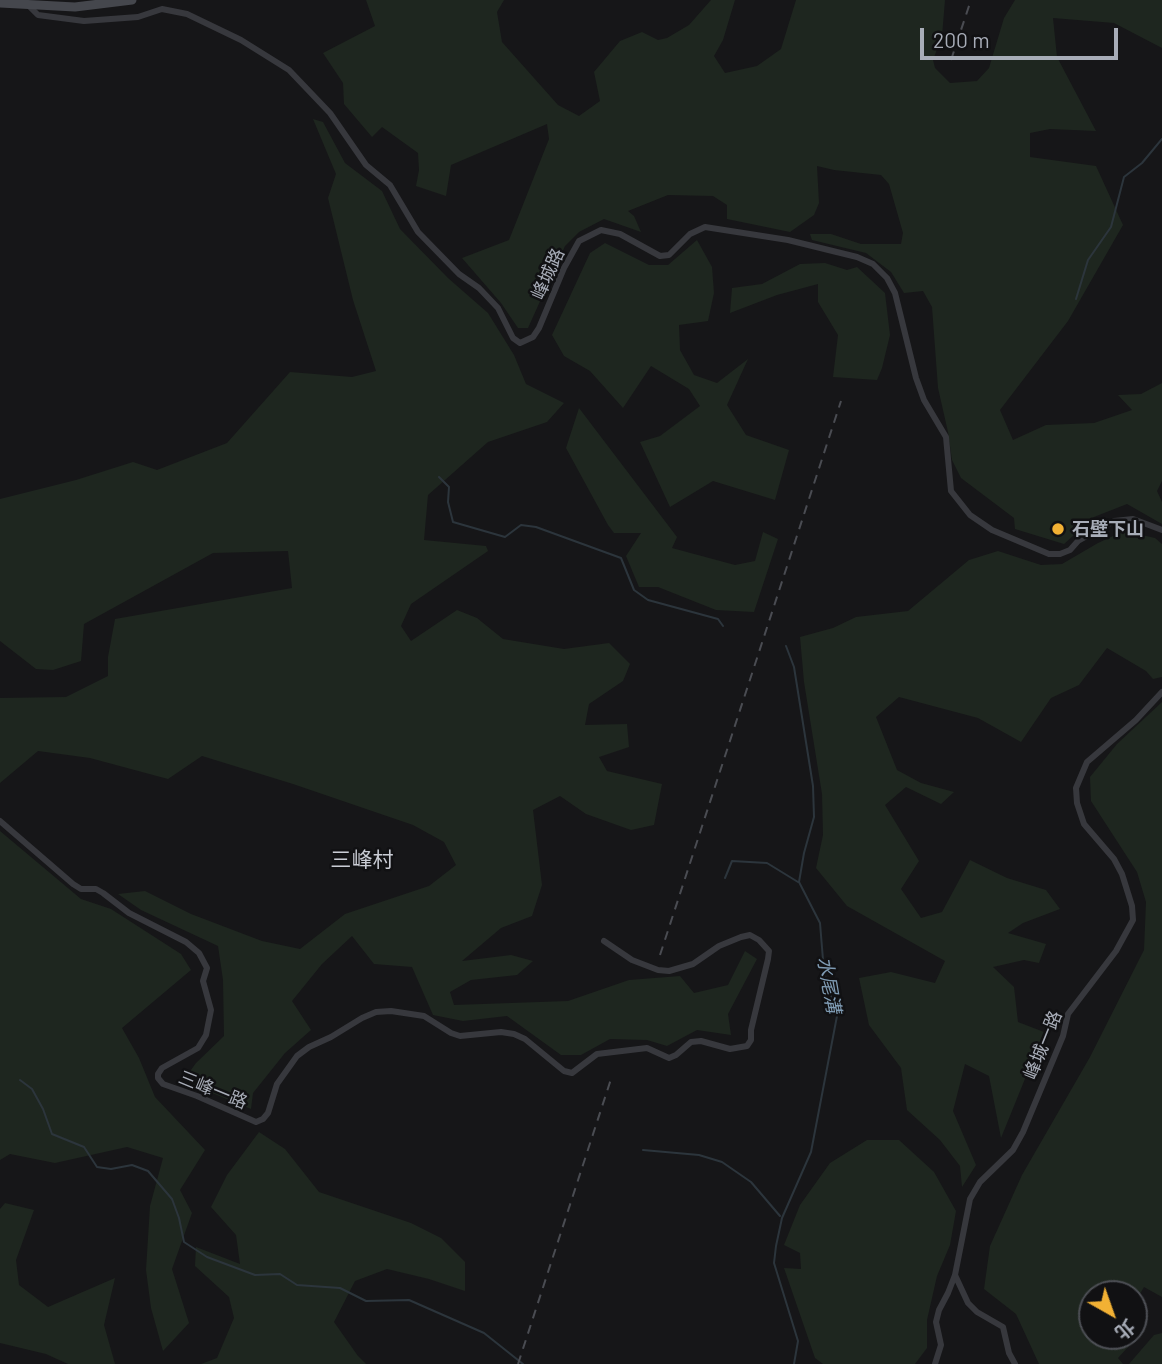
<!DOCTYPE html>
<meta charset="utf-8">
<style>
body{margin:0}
#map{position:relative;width:1162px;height:1364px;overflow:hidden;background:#161618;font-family:Barlow,"Noto Sans TC",sans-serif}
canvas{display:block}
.north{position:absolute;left:1078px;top:1280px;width:70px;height:70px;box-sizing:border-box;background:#111113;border:2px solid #4d4f55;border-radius:50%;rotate:140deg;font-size:19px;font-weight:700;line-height:28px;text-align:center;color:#a8adb8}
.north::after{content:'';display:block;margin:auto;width:24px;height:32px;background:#f2b134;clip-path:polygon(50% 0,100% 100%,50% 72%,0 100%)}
.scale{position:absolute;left:920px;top:28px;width:198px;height:32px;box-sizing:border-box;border:4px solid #a8adb8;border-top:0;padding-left:9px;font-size:21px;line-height:24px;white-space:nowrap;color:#a8adb8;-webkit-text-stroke:5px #111113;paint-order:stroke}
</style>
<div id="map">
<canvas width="1162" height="1364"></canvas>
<div class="north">北</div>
<div class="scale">200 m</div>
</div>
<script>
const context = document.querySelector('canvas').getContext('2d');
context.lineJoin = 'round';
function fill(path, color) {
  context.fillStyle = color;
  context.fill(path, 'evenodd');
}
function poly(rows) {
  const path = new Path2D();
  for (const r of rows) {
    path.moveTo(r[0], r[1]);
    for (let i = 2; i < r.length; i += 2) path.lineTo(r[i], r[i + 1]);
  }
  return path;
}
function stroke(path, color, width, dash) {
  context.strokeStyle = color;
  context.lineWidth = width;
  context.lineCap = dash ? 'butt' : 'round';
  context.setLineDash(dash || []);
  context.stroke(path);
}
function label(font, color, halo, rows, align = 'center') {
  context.font = font + ' Barlow,"Noto Sans TC",sans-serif';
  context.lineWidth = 5;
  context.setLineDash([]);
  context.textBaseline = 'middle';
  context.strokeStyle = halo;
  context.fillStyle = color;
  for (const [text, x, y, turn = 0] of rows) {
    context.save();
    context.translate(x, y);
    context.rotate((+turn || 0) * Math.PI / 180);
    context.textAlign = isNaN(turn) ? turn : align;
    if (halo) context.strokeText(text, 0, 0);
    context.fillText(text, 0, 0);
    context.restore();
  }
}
fill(poly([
 [366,0,504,0,497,12,502,42,558,105,579,116,600,101,594,72,620,41,642,32,658,40,667,38,689,25,711,0,735,0,723,40,714,56,725,73,757,66,781,49,796,0,945,0,942,36,933,60,935,68,950,83,977,81,989,68,1004,18,1015,0,1162,0,1162,48,1114,23,1053,18,1057,57,1096,131,1050,129,1030,133,1030,157,1096,166,1123,225,1068,321,1000,410,1013,440,1046,425,1094,423,1132,410,1118,395,1141,394,1162,383,1162,481,1157,491,1162,502,1162,524,1127,504,1094,517,1064,544,1015,529,1014,518,961,478,952,460,948,432,938,388,932,307,923,291,904,293,891,272,866,253,812,240,810,234,831,234,861,244,901,244,903,233,889,184,881,175,834,170,817,166,819,203,814,215,790,232,727,219,727,205,713,196,668,195,628,211,634,216,641,232,604,219,579,232,565,246,528,328,518,328,501,303,462,258,509,240,549,139,547,124,451,165,446,196,416,186,419,170,418,153,382,127,372,137,344,104,343,83,323,53,375,26],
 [313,119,323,122,345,163,382,191,400,229,448,278,488,313,514,355,526,384,564,403,547,422,488,442,428,495,424,540,486,546,488,551,411,604,401,626,411,641,457,610,477,618,503,639,564,649,609,643,630,664,623,681,589,704,585,725,627,724,629,747,599,757,607,771,662,784,654,825,631,830,586,814,560,796,533,810,542,885,532,916,501,928,462,961,511,955,533,961,517,975,471,980,450,992,454,1005,568,1001,629,980,680,976,694,993,728,985,745,951,757,959,728,1014,731,1035,697,1030,667,1046,647,1040,610,1039,581,1055,561,1055,507,1016,463,1021,433,1015,412,967,374,964,352,936,322,964,292,1001,311,1030,285,1053,253,1093,251,1109,183,1081,196,1063,224,1036,223,980,218,946,141,910,118,894,145,891,191,914,262,941,300,949,345,914,429,886,456,865,444,842,413,825,293,784,202,756,168,779,90,758,38,751,0,783,0,698,66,697,108,676,108,657,115,619,292,588,288,551,213,553,84,624,81,661,53,670,36,669,0,641,0,499,76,480,133,462,157,470,227,443,290,372,352,377,376,371,353,300,328,198,336,174],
 [697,240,712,267,714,293,708,321,679,325,680,350,694,375,717,383,748,359,727,405,746,435,789,450,775,500,713,481,670,507,640,442,660,436,700,406,689,389,651,366,623,408,590,371,564,356,552,335,590,253,605,243,649,265,668,265],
 [825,263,847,270,857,267,885,293,890,335,882,368,877,380,833,377,838,335,818,302,818,284,777,295,730,313,732,288,762,284,800,264],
 [579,408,677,537,672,548,735,565,755,561,763,532,778,539,754,612,716,610,658,587,639,587,626,556,641,533,614,533,608,525,566,448],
 [1124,531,1155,538,1162,544,1162,677,1153,679,1146,671,1107,648,1079,685,1051,698,1021,742,978,718,899,697,876,717,897,770,921,783,954,792,941,804,906,787,885,805,919,861,901,889,921,918,942,912,970,860,1007,878,1046,890,1060,909,1023,923,1008,933,1046,944,1039,963,1024,960,993,967,1014,987,1018,1022,1044,1032,1001,1138,989,1076,965,1064,953,1111,976,1165,962,1187,960,1166,940,1140,907,1110,901,1068,869,1025,859,978,891,972,935,983,945,961,847,906,816,868,823,835,822,794,804,682,800,637,833,628,856,617,908,611,969,560,998,551,1041,565,1062,564,1098,543],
 [1162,702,1162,1297,1144,1287,1134,1304,1134,1294,1092,1294,1092,1336,1134,1336,1134,1330,1139,1335,1118,1358,1123,1364,1039,1364,1016,1314,984,1289,990,1246,1022,1175,1090,1057,1144,950,1146,902,1137,872,1091,801,1090,777,1117,744],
 [0,831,81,899,111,909,181,954,191,970,122,1028,139,1058,155,1097,205,1150,180,1190,192,1213,172,1269,189,1323,163,1351,151,1308,146,1270,150,1206,163,1158,127,1147,55,1163,10,1154,0,1160],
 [259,1132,285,1149,319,1192,411,1223,441,1238,465,1262,465,1291,429,1279,387,1269,355,1281,334,1322,358,1356,366,1364,201,1364,217,1358,234,1318,229,1297,195,1266,196,1247,240,1264,236,1235,211,1207,227,1175],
 [867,1140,899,1140,934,1172,956,1211,950,1245,937,1276,927,1320,927,1348,915,1364,823,1364,815,1358,784,1268,801,1269,800,1253,784,1245,800,1205,830,1163],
 [5,1203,34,1210,16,1260,19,1285,48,1307,115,1278,104,1325,115,1364,68,1364,46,1354,0,1343,0,1209],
 [1162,1333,1162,1364,1129,1364,1154,1335]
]), '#1e261f');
stroke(poly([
 [1076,299,1088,260,1111,227,1124,177,1142,163,1162,139],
 [439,477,449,487,448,502,453,522,505,537,521,525,536,527,621,558,634,590,648,600,718,619,723,626],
 [786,646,794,667,813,786,814,817,804,853,799,882,820,923,824,972,837,1016,811,1152,782,1218,776,1246,774,1263,798,1341,794,1364],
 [725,878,732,861,767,863,798,882],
 [20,1080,32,1089,43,1109,52,1134,84,1147,97,1167,111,1169,132,1165,148,1171,172,1199,179,1218,184,1242,207,1257,255,1275,280,1274,297,1285,340,1288,366,1301,409,1300,484,1333,523,1364],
 [643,1150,699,1155,722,1162,751,1182,780,1216]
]), '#2c353c', 2);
stroke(poly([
 [28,5,38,15,84,21,138,17,162,9,187,14,241,40,289,70,330,113,366,165,390,185,418,232,459,274,479,288,498,308,513,338,520,343,533,337,539,328,564,268,579,241,601,230,620,234,660,256,669,255,690,234,705,227,788,240,857,257,873,264,887,278,895,293,916,378,924,400,946,437,951,491,970,515,992,530,1049,554,1060,554,1070,550,1078,541,1114,521,1133,519,1162,530],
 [0,821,73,884,81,889,96,889,103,893,129,913,186,942,199,953,207,968,203,981,211,1010,206,1035,198,1048,162,1068,158,1074,158,1078,163,1084,197,1096,256,1122,263,1119,268,1113,277,1084,297,1056,309,1047,331,1037,362,1018,376,1012,391,1011,424,1016,451,1033,460,1036,501,1032,514,1034,525,1039,564,1071,572,1073,597,1054,647,1048,669,1058,676,1055,691,1042,701,1041,730,1049,747,1046,751,1040,751,1030,768,959,769,951,759,940,750,935,741,937,719,946,693,964,669,971,658,970,632,960,604,941],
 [955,1275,968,1303,977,1312,1003,1327,1009,1353,1015,1364],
 [935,1364,941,1345,936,1322,939,1310,948,1293,955,1275,970,1199,980,1182,1013,1150,1023,1132,1063,1036,1068,1014,1116,951,1133,920,1132,906,1122,874,1114,859,1084,824,1077,803,1076,788,1087,762,1136,720,1162,692]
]), '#37383d', 6);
stroke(poly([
 [0,3,75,7,132,0]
]), '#45474d', 9);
stroke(poly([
 [951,60,971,0],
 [660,955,841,401],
 [518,1364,612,1076]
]), '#4a4c52', 2, [9, 7]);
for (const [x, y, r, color] of [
 [1058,529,7,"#f2b134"]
]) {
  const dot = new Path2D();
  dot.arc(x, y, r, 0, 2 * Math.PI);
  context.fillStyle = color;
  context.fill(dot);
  stroke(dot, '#111113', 2.5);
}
label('18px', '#a8adb8', '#111113', [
 ["峰城路",548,274,-66],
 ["峰城一路",1043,1045,-68],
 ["三峰一路",213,1090,22]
]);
label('bold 18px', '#a8adb8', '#111113', [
 ["石壁下山",1072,529]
], 'left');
label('italic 19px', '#7f9bb3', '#111113', [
 ["水尾溝",829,985,80]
]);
label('21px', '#c9ccd4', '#111113', [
 ["三峰村",362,860]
]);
</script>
